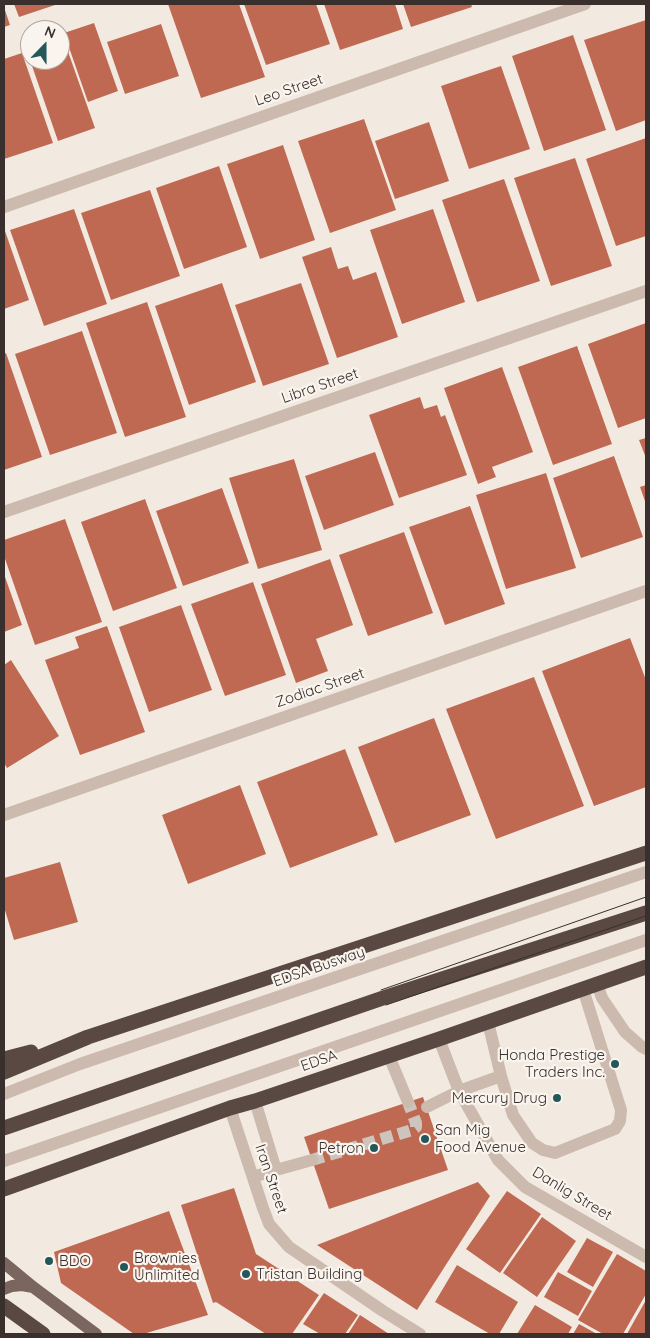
<!DOCTYPE html>
<style>
body{margin:0}
#map{position:relative;width:650px;height:1338px;overflow:hidden;background:#f2eae1;font-family:Quicksand,sans-serif}
canvas{display:block}
.frame{position:absolute;inset:0;border:5px solid #392f2c;pointer-events:none}
.north{position:absolute;left:20px;top:20px;width:50px;height:50px;box-sizing:border-box;background:#faf4ee;border:1px solid #ada5a0;border-radius:50%;rotate:22deg;font-size:14px;font-weight:700;line-height:20px;text-align:center;color:#392f2c}
.north::after{content:'';display:block;margin:auto;width:18px;height:22px;background:#235759;clip-path:polygon(50% 0,100% 100%,50% 72%,0 100%)}
</style>
<div id="map">
<canvas width="650" height="1338"></canvas>
<div class="frame"></div>
<div class="north">N</div>
</div>
<script>
const context = document.querySelector('canvas').getContext('2d');
context.lineJoin = 'round';
function fill(path, color) {
  context.fillStyle = color;
  context.fill(path, 'evenodd');
}
function poly(rows) {
  const path = new Path2D();
  for (const r of rows) {
    path.moveTo(r[0], r[1]);
    for (let i = 2; i < r.length; i += 2) path.lineTo(r[i], r[i + 1]);
  }
  return path;
}
function stroke(path, color, width, dash) {
  context.strokeStyle = color;
  context.lineWidth = width;
  context.lineCap = dash ? 'butt' : 'round';
  context.setLineDash(dash || []);
  context.stroke(path);
}
function label(font, color, halo, rows, align = 'center') {
  context.font = font + ' Quicksand,sans-serif';
  context.lineWidth = 4.5;
  context.setLineDash([]);
  context.textBaseline = 'middle';
  context.strokeStyle = halo;
  context.fillStyle = color;
  for (const [text, x, y, turn = 0] of rows) {
    context.save();
    context.translate(x, y);
    context.rotate((+turn || 0) * Math.PI / 180);
    context.textAlign = isNaN(turn) ? turn : align;
    if (halo) context.strokeText(text, 0, 0);
    context.fillText(text, 0, 0);
    context.restore();
  }
}
fill(poly([
 [14,4,58,4,19,17],
 [168,4,239,4,265,77,201,98],
 [244,4,316,4,330,44,266,65],
 [324,4,395,4,403,29,340,50],
 [403,4,471,4,472,7,411,27],
 [4,7,10,25,4,27],
 [646,20,646,120,616,131,584,40],
 [94,23,118,91,88,102,64,33],
 [161,24,179,76,125,94,107,42],
 [573,35,606,130,544,151,512,56],
 [66,46,95,128,58,141,30,60,60,60,60,48],
 [22,53,53,143,4,159,4,59],
 [501,66,530,149,469,169,441,86],
 [364,119,396,210,330,233,298,141],
 [429,122,449,181,395,199,375,141],
 [646,138,646,236,616,246,586,159],
 [283,145,315,240,260,259,227,164],
 [575,158,612,266,551,286,514,178],
 [219,166,247,247,184,269,156,188],
 [504,179,540,281,477,302,442,200],
 [150,190,180,276,111,300,81,213],
 [74,209,107,304,44,326,10,230],
 [433,209,465,302,402,324,370,230],
 [5,231,29,300,4,309,4,232],
 [331,247,338,269,348,266,353,280,376,272,398,337,337,358,302,257],
 [222,283,256,382,189,405,155,306],
 [301,283,329,364,263,386,235,305],
 [147,302,186,417,125,437,86,323],
 [646,323,646,418,618,428,588,344],
 [82,331,117,433,50,455,15,354],
 [577,346,612,444,553,465,518,367],
 [6,353,42,457,4,470,4,354],
 [502,367,533,452,492,467,496,477,478,484,444,388],
 [420,397,424,409,437,405,441,417,445,415,467,475,399,498,369,415],
 [646,438,646,458,639,440],
 [375,452,394,505,324,530,305,476],
 [614,456,643,537,581,558,553,478],
 [294,459,322,550,258,569,229,478],
 [546,473,576,568,506,589,476,495],
 [646,485,646,504,640,487],
 [222,488,249,563,183,586,156,511],
 [145,499,177,588,113,611,81,522],
 [470,506,505,604,445,625,409,527],
 [65,519,102,622,35,645,4,556,4,540],
 [404,532,433,613,368,636,339,555],
 [330,559,353,625,316,639,328,671,296,683,261,584],
 [4,574,22,625,4,632],
 [253,582,286,675,225,696,191,604],
 [181,605,212,690,149,712,119,627],
 [107,626,145,732,80,755,45,660,79,648,75,637],
 [630,638,646,680,646,787,594,806,542,671],
 [11,660,59,736,7,768,4,763,4,665],
 [534,677,584,806,496,839,446,709],
 [434,718,471,815,395,843,358,747],
 [345,749,378,835,290,868,257,782],
 [240,785,266,854,188,884,162,815],
 [60,862,78,922,14,940,4,907,4,878],
 [423,1097,448,1170,329,1209,304,1137],
 [478,1182,490,1196,417,1310,317,1245],
 [234,1188,256,1254,319,1295,292,1334,266,1334,216,1302,213,1303,181,1205],
 [507,1191,541,1214,500,1273,466,1249],
 [169,1211,208,1315,143,1334,134,1334,61,1283,54,1252],
 [542,1217,576,1241,537,1297,503,1273],
 [587,1238,613,1252,593,1287,567,1272],
 [617,1254,646,1271,646,1294,623,1334,603,1334,578,1320],
 [457,1265,518,1302,499,1334,490,1334,435,1302],
 [558,1272,592,1291,578,1316,544,1297],
 [324,1293,358,1315,345,1334,320,1334,303,1324],
 [646,1300,646,1334,627,1334,628,1332],
 [535,1305,572,1327,568,1334,517,1334],
 [360,1315,389,1334,348,1334],
 [579,1324,597,1334,573,1334]
]), '#c06952');
stroke(poly([
 [312,1160,412,1130,416,1127,416,1123,408,1102]
]), '#cdc5bd', 12, [12, 6]);
stroke(poly([
 [4,207,585,4],
 [4,512,646,291],
 [4,815,646,591],
 [597,984,602,998,625,1032,642,1047,646,1049],
 [488,1022,501,1076,513,1115,532,1143,543,1150,555,1153,615,1129,620,1121,621,1110,583,989],
 [439,1039,459,1091,498,1160,525,1187,646,1257],
 [389,1056,408,1102],
 [4,1094,80,1064,646,872],
 [255,1101,276,1170,312,1160],
 [427,1107,459,1091,501,1076],
 [230,1108,263,1208,269,1224,289,1247,383,1311,420,1334],
 [4,1161,646,940],
 [253,1177,276,1170]
]), '#cbbaad', 12);
stroke(poly([
 [4,1263,33,1287,96,1334],
 [4,1289,12,1286,22,1285,33,1287]
]), '#7a665e', 12);
stroke(poly([
 [4,1059,31,1052],
 [4,1072,88,1037,646,853],
 [4,1128,383,998,646,913],
 [4,1189,230,1108,255,1101,439,1039,646,967],
 [4,1306,43,1334]
]), '#5a4943', 15);
stroke(poly([
 [381,990,646,897],
 [386,1005,646,916]
]), '#392f2c', 1);
for (const [x, y, r, color] of [
 [615,1064,5,"#235759"],
 [557,1098,5,"#235759"],
 [425,1139,5,"#235759"],
 [374,1148,5,"#235759"],
 [49,1261,5,"#235759"],
 [124,1267,5,"#235759"],
 [246,1274,5,"#235759"]
]) {
  const dot = new Path2D();
  dot.arc(x, y, r, 0, 2 * Math.PI);
  context.fillStyle = color;
  context.fill(dot);
  stroke(dot, '#faf4ee', 2);
}
label('15px', '#392f2c', '#faf4ee', [
 ["Leo Street",289,90,-19],
 ["Libra Street",320,386,-19],
 ["Zodiac Street",320,688,-19],
 ["EDSA Busway",319,967,-19],
 ["EDSA",319,1061,-19],
 ["Iran Street",271,1179,71],
 ["Danlig Street",572,1194,31]
]);
label('15px', '#392f2c', '#faf4ee', [
 ["Honda Prestige",605,1055,"right"],
 ["Traders Inc.",605,1072,"right"],
 ["Mercury Drug",547,1098,"right"],
 ["San Mig",435,1130],
 ["Food Avenue",435,1147],
 ["Petron",364,1148,"right"],
 ["Brownies",134,1258],
 ["Unlimited",134,1275],
 ["BDO",59,1261],
 ["Tristan Building",256,1274]
], 'left');
</script>
